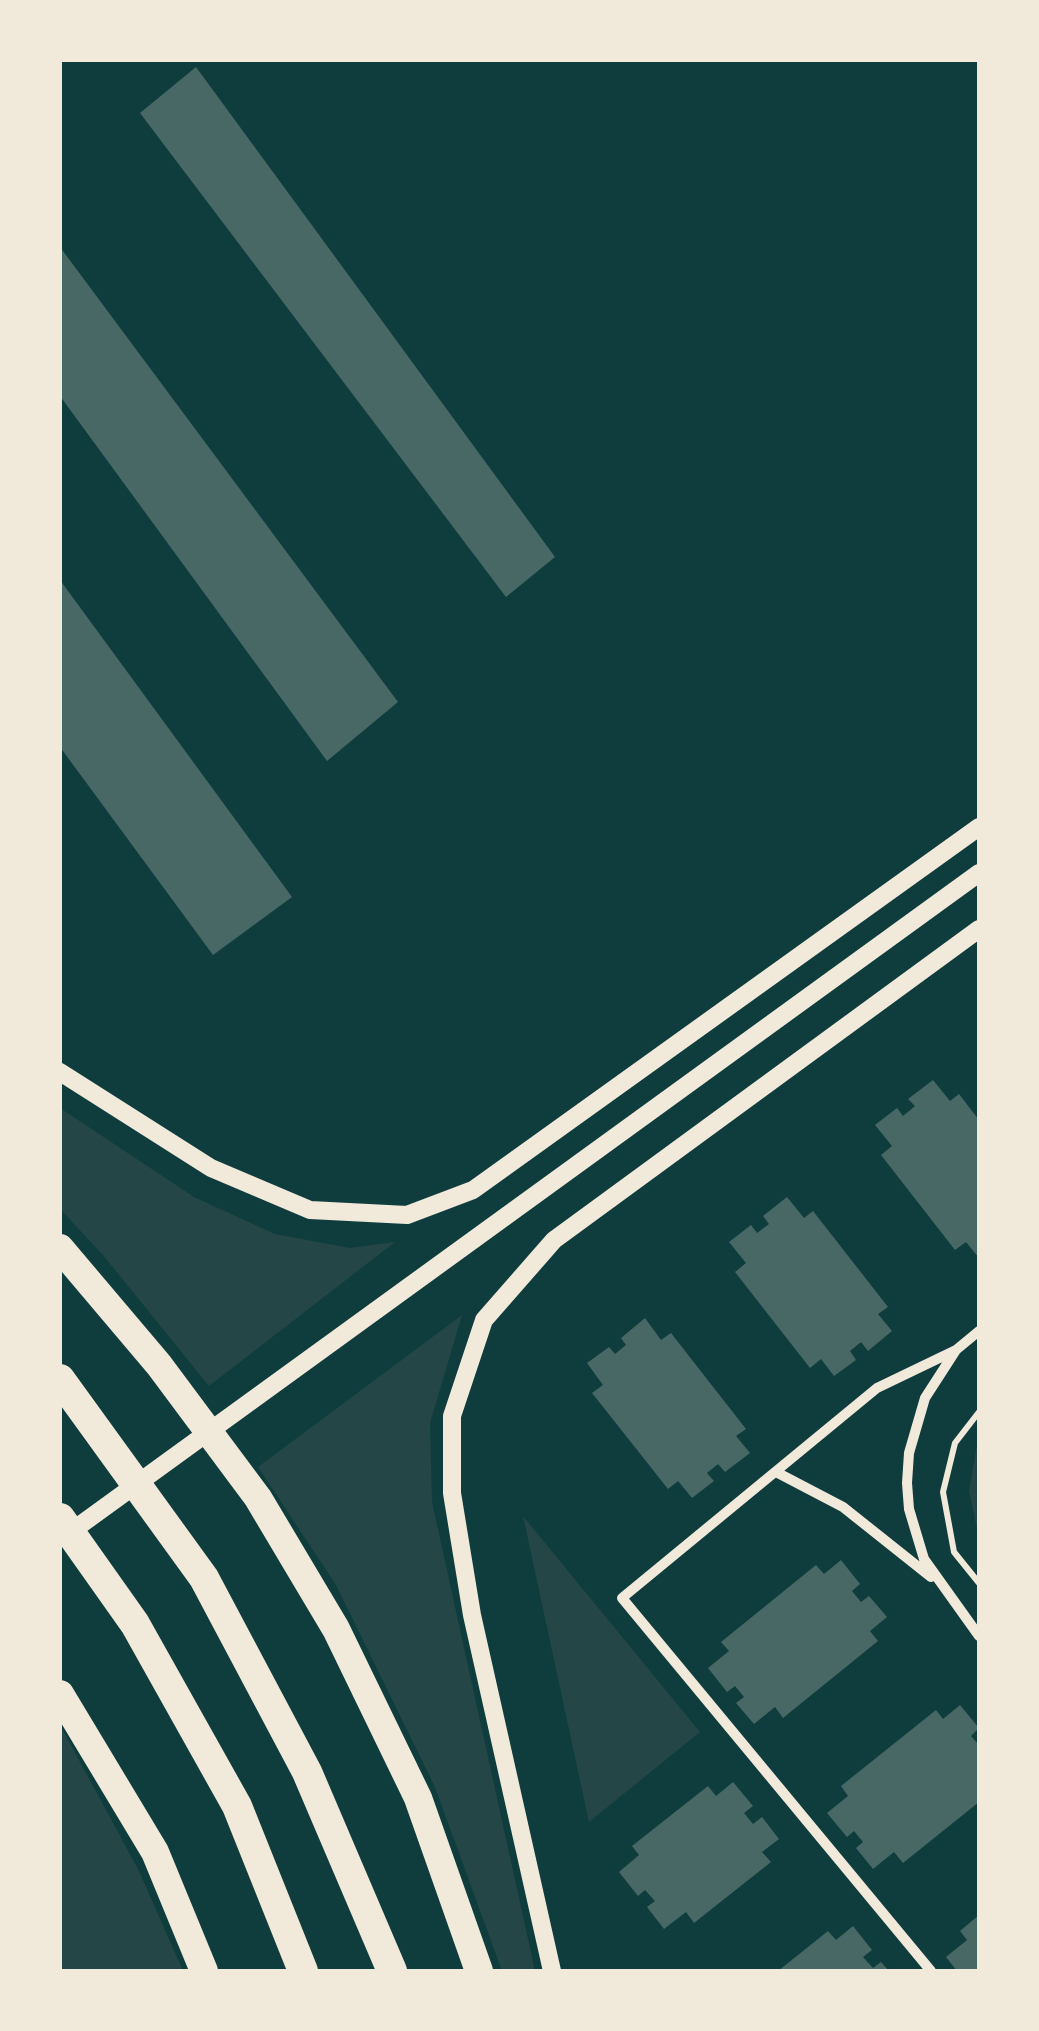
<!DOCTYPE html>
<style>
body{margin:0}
#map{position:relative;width:1039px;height:2031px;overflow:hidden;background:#0f3d3e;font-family:"Titillium Web",sans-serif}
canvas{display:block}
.frame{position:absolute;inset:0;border:62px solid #f1e9da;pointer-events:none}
</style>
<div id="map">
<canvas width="1039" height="2031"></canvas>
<div class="frame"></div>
</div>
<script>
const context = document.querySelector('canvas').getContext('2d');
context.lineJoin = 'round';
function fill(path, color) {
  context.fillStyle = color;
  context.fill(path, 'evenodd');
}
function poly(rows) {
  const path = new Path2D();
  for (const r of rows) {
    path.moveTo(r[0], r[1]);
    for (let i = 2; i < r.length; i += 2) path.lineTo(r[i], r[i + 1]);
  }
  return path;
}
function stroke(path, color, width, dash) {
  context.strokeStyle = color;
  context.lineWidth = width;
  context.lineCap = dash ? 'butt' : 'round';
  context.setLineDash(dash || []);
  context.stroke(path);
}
fill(poly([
 [60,1108,194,1197,275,1234,350,1248,395,1242,209,1386,103,1255,60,1209],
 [462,1315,430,1423,432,1502,535,1971,502,1971,435,1787,336,1585,258,1467],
 [979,1433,979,1532,978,1533,969,1491],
 [523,1516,700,1732,589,1822],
 [60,1725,139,1871,183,1971,60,1971]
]), '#244646');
fill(poly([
 [196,67,555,557,506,597,140,113],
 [60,247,398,702,327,761,60,396],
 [60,580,292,897,213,955,60,747],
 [933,1080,950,1101,959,1094,979,1120,979,1258,966,1242,955,1250,881,1155,892,1146,875,1125,897,1108,903,1116,915,1106,908,1099],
 [787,1197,804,1218,813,1211,888,1307,878,1314,892,1331,868,1351,861,1342,850,1351,856,1360,834,1376,821,1359,810,1368,735,1272,746,1263,729,1242,751,1225,757,1233,769,1224,763,1216],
 [645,1318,661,1340,671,1333,746,1429,736,1436,750,1453,725,1472,718,1464,707,1473,714,1481,692,1498,678,1481,668,1489,592,1393,603,1385,587,1363,609,1347,615,1354,626,1345,621,1338],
 [841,1560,860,1584,852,1591,861,1602,869,1596,887,1617,870,1631,878,1641,783,1718,775,1707,754,1724,736,1703,744,1697,735,1686,727,1692,708,1668,729,1651,721,1642,816,1565,824,1574],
 [960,1705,979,1728,971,1736,979,1745,979,1802,903,1863,894,1852,873,1869,856,1848,863,1842,854,1831,847,1837,827,1813,848,1796,841,1786,936,1710,943,1719],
 [733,1782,753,1806,744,1813,753,1824,762,1817,779,1839,762,1852,771,1862,694,1923,686,1912,664,1929,647,1907,655,1901,645,1890,638,1896,619,1872,639,1855,632,1846,708,1786,716,1796],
 [979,1915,979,1971,957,1971,946,1957,967,1940,960,1931],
 [853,1926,872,1950,863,1957,873,1968,881,1962,889,1971,778,1971,828,1931,836,1940]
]), '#486865');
stroke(poly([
 [979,1412,955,1443,943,1492,954,1552,979,1583]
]), '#f1e9da', 6);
stroke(poly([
 [979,1331,956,1350,925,1398,909,1453,907,1483,909,1509,924,1559,979,1636],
 [776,1472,843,1507,931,1577],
 [931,1971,622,1598,877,1388,956,1350]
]), '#f1e9da', 10);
stroke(poly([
 [60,1072,211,1168,310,1210,407,1215,473,1190,979,827],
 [65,1536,979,873],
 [552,1971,472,1615,452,1493,452,1416,484,1320,554,1240,979,929]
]), '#f1e9da', 18);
stroke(poly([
 [60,1248,159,1365,258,1498,336,1629,418,1798,479,1971],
 [60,1694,155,1852,204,1971]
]), '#f1e9da', 28);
stroke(poly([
 [60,1379,204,1578,307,1772,392,1971],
 [60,1518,135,1624,237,1806,303,1971]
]), '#f1e9da', 30);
</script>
